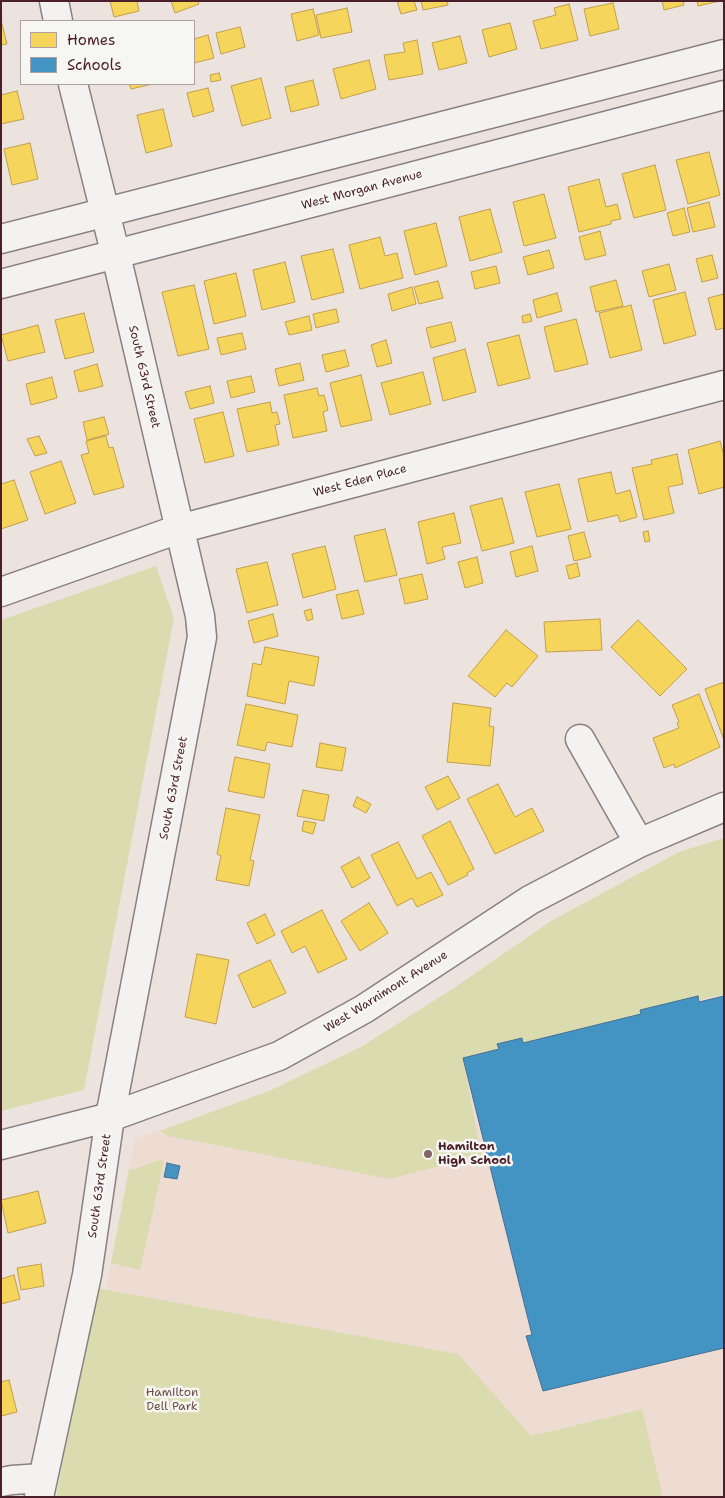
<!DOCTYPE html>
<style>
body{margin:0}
#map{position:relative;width:725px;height:1498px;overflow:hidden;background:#ece3de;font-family:"Shantell Sans",sans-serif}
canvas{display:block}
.frame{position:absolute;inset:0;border:2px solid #4a1f2b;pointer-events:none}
.legend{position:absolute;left:20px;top:20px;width:175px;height:65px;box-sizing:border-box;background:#f6f6f2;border:1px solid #b1a0a2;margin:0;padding:6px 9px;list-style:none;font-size:15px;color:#4a1f2b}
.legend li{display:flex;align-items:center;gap:10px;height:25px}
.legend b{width:25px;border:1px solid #b1a0a2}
</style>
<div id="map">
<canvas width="725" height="1498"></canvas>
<div class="frame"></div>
<ul class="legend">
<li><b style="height:14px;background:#f6d55c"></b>Homes</li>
<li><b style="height:14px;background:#4393c3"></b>Schools</li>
</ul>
</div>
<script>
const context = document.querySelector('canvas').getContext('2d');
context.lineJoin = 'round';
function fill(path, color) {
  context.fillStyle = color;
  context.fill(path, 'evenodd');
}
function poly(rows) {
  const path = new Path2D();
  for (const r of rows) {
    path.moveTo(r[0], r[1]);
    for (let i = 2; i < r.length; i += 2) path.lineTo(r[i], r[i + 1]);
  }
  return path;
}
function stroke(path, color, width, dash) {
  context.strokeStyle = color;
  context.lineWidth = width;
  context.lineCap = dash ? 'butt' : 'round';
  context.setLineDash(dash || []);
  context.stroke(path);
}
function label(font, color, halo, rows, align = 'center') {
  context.font = font + ' "Shantell Sans",sans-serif';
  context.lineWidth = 5;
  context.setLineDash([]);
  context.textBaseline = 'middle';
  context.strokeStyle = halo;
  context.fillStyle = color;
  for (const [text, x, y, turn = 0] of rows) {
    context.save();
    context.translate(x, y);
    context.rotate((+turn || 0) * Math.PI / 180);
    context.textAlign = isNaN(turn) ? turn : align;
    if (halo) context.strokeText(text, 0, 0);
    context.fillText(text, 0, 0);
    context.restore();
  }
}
fill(poly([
 [724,838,724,1497,663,1497,641,1409,531,1436,457,1354,106,1290,135,1139,269,1091,361,1047,454,988,551,921,679,852]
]), '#eedbd1');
fill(poly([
 [156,566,174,618,84,1090,1,1111,1,620],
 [724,838,724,994,463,1058,481,1155,390,1179,169,1136,160,1131,269,1091,361,1047,454,988,551,921,679,852],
 [159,1160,164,1161,140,1270,111,1263,129,1169,135,1169],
 [96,1288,458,1354,531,1436,642,1409,663,1497,56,1497]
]), '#dadcb0');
const homes = poly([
 [110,1,137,1,139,11,114,17,110,1],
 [171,1,198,1,199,4,175,13,171,1],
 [397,1,414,1,417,10,401,14,397,1],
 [421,1,447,1,448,5,423,10,421,1],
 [662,1,683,1,684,5,664,10,662,1],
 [697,1,720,1,698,6,697,1],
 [613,3,619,29,590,36,584,9,613,3],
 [569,4,578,40,541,49,533,21,556,15,554,8,569,4],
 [347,8,352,32,321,38,316,15,347,8],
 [313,9,319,35,297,41,291,14,313,9],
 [1,20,7,44,1,45,1,20],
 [510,23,517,49,489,57,482,30,510,23],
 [240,27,245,47,221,54,216,33,240,27],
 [208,35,214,58,194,63,194,39,208,35],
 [460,36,467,63,439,70,432,43,460,36],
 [417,40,423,74,389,80,384,55,405,52,403,43,417,40],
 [369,60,376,89,341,99,333,69,369,60],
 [219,73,221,80,211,82,210,75,219,73],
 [261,78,271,118,242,126,231,86,261,78],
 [313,80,319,105,291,112,285,87,313,80],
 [129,84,153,84,131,89,129,84],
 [208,88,214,111,193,117,187,93,208,88],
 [17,91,24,119,1,124,1,95,17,91],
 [163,109,172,146,146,153,137,115,163,109],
 [30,143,38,179,12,185,4,149,30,143],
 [709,152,720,195,688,204,676,160,709,152],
 [655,165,666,210,634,218,622,174,655,165],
 [599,179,606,207,617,204,621,219,611,221,611,224,579,232,568,187,599,179],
 [544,194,556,238,524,246,513,202,544,194],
 [709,202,715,227,693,232,687,208,709,202],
 [684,208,690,232,673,236,667,213,684,208],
 [490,209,502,252,470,261,459,217,490,209],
 [436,223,447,266,415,275,404,231,436,223],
 [600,231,606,255,585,260,579,237,600,231],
 [380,237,385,256,397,253,403,278,360,289,349,245,380,237],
 [333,249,344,292,312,300,301,256,333,249],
 [549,250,554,268,528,275,523,257,549,250],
 [712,255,718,278,702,282,696,259,712,255],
 [285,262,295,302,262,310,253,270,285,262],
 [669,264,676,290,649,297,642,271,669,264],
 [496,266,500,283,475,289,471,272,496,266],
 [236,273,246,316,214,324,204,281,236,273],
 [616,280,623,306,596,312,590,287,616,280],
 [438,281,443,298,419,304,414,287,438,281],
 [194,285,209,349,178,356,162,292,194,285],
 [412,287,416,304,392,311,388,294,412,287],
 [685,292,696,335,664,344,653,300,685,292],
 [557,293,562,311,537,318,533,300,557,293],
 [724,294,724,328,716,330,708,298,724,294],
 [631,305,642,350,610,358,599,313,631,305],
 [336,309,339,322,316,328,313,314,336,309],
 [84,313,94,352,65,359,55,320,84,313],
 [530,314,532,321,523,323,522,316,530,314],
 [309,316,312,330,289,335,285,322,309,316],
 [576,319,588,364,555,372,544,327,576,319],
 [451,322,456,341,431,348,426,328,451,322],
 [38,325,45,352,8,361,1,335,38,325],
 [242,333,246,349,221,355,217,338,242,333],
 [519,335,530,378,498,386,487,343,519,335],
 [386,340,392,363,377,367,371,345,386,340],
 [465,349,476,392,443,401,433,358,465,349],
 [345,350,349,366,326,372,322,355,345,350],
 [300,363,304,380,279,386,275,369,300,363],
 [97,364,103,386,79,392,74,371,97,364],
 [423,372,431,404,390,415,381,383,423,372],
 [361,375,372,420,341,427,330,383,361,375],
 [251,376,255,392,231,398,227,381,251,376],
 [52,377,57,398,31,405,26,384,52,377],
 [210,386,214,403,190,409,185,392,210,386],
 [317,388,319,396,324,395,328,410,323,412,327,431,293,438,284,395,317,388],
 [270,402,272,413,277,412,280,424,275,425,279,445,247,452,237,409,270,402],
 [223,412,234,456,205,463,194,419,223,412],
 [104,417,109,434,87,440,83,422,104,417],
 [39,436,47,453,35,456,27,439,39,436],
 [106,436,109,448,113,447,124,487,94,495,81,455,89,453,86,441,106,436],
 [720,441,724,456,724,487,699,494,688,450,720,441],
 [677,454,683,484,668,487,674,513,644,520,632,468,652,464,651,460,677,454],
 [61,461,76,503,45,514,30,472,61,461],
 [611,472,616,494,630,490,637,517,620,522,618,515,588,522,578,479,611,472],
 [14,480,28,520,1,529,1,484,14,480],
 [559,484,571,529,537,537,525,492,559,484],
 [502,498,514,543,482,551,470,506,502,498],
 [454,513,461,543,442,547,445,559,427,564,418,522,454,513],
 [385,529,397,575,365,582,354,536,385,529],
 [648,531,650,541,645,542,643,532,648,531],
 [584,532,591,557,574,561,568,536,584,532],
 [325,546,336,589,303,598,292,554,325,546],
 [532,546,538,571,516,577,510,552,532,546],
 [477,557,483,583,465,588,458,562,477,557],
 [267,562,278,605,247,613,236,569,267,562],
 [577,563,580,576,569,579,566,566,577,563],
 [422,574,428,599,405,604,399,579,422,574],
 [358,590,364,614,342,619,336,595,358,590],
 [311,609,313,619,307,621,304,611,311,609],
 [273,614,278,636,254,643,248,621,273,614],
 [600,619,602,650,546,652,544,622,600,619],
 [638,620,687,669,660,696,611,647,638,620],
 [506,630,538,656,512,687,507,683,495,697,468,676,506,630],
 [265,647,319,657,314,686,289,681,285,704,247,696,253,663,261,665,265,647],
 [724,682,724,740,705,689,724,682],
 [699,694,720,747,675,768,674,764,664,768,653,738,679,728,677,723,679,722,672,705,699,694],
 [453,703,491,708,489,726,494,727,490,766,447,762,453,703],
 [246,704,298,715,292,747,267,742,265,751,237,745,246,704],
 [320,743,346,748,342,771,316,767,320,743],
 [235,757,270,764,264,798,228,791,235,757],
 [448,776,460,798,437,810,425,787,448,776],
 [498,784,515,817,532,808,544,831,495,854,467,799,498,784],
 [303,790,329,795,324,821,297,816,303,790],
 [357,797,371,804,366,813,353,806,357,797],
 [226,808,260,815,250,860,254,861,249,886,216,880,221,856,217,854,226,808],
 [304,821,316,823,313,834,302,831,304,821],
 [450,821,474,869,467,873,468,875,448,885,422,836,450,821],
 [398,842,417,879,431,872,443,895,417,907,412,898,397,906,371,855,398,842],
 [359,857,370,878,352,888,341,867,359,857],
 [369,903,388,933,360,951,341,921,369,903],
 [322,910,347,959,318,973,305,946,292,953,281,931,322,910],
 [265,914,275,935,257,944,247,923,265,914],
 [197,954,229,960,216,1024,185,1017,197,954],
 [270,960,286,993,253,1008,238,975,270,960],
 [38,1191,46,1223,8,1233,1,1200,38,1191],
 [41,1264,44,1286,21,1290,17,1268,41,1264],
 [14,1275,20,1299,1,1304,1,1279,14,1275],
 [9,1380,17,1412,1,1416,1,1382,9,1380]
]);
fill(homes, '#f6d55c');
stroke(homes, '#c29e4d', 1);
const schools = poly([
 [698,996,699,1002,724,996,724,1348,543,1391,526,1336,532,1335,463,1058,499,1049,497,1044,522,1038,523,1043,641,1014,640,1010,698,996],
 [167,1163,180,1166,177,1179,164,1177,167,1163]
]);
fill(schools, '#4393c3');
stroke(schools, '#457095', 1);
const minor = poly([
 [54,1,58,21],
 [1,239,724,54],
 [1,284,724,95],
 [1,592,179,529,724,385],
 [580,739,639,843],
 [1,1145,110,1117,279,1056,364,1009,530,900,639,843,724,807],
 [1,1482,12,1480,42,1478],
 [39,1497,87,1275,110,1117,202,637,200,616,120,272,73,84]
]);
stroke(minor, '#8b7f7f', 31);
stroke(minor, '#f4f2f0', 28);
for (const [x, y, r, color] of [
 [428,1154,5,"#83646a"]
]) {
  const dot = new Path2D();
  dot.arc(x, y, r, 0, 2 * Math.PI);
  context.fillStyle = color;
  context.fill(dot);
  stroke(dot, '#f6f6f2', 2);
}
label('12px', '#4a1f2b', '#f6f6f2', [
 ["West Morgan Avenue",362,190,-15],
 ["South 63rd Street",144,377,77],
 ["West Eden Place",360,481,-15],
 ["South 63rd Street",174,788,-79],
 ["West Warnimont Avenue",386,992,-32],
 ["South 63rd Street",100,1186,-82]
]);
label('bold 12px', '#4a1f2b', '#f6f6f2', [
 ["Hamilton",438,1147],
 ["High School",438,1161]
], 'left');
label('12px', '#6a4d43', '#f6f6f2', [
 ["Hamilton",172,1393],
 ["Dell Park",172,1407]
]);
</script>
